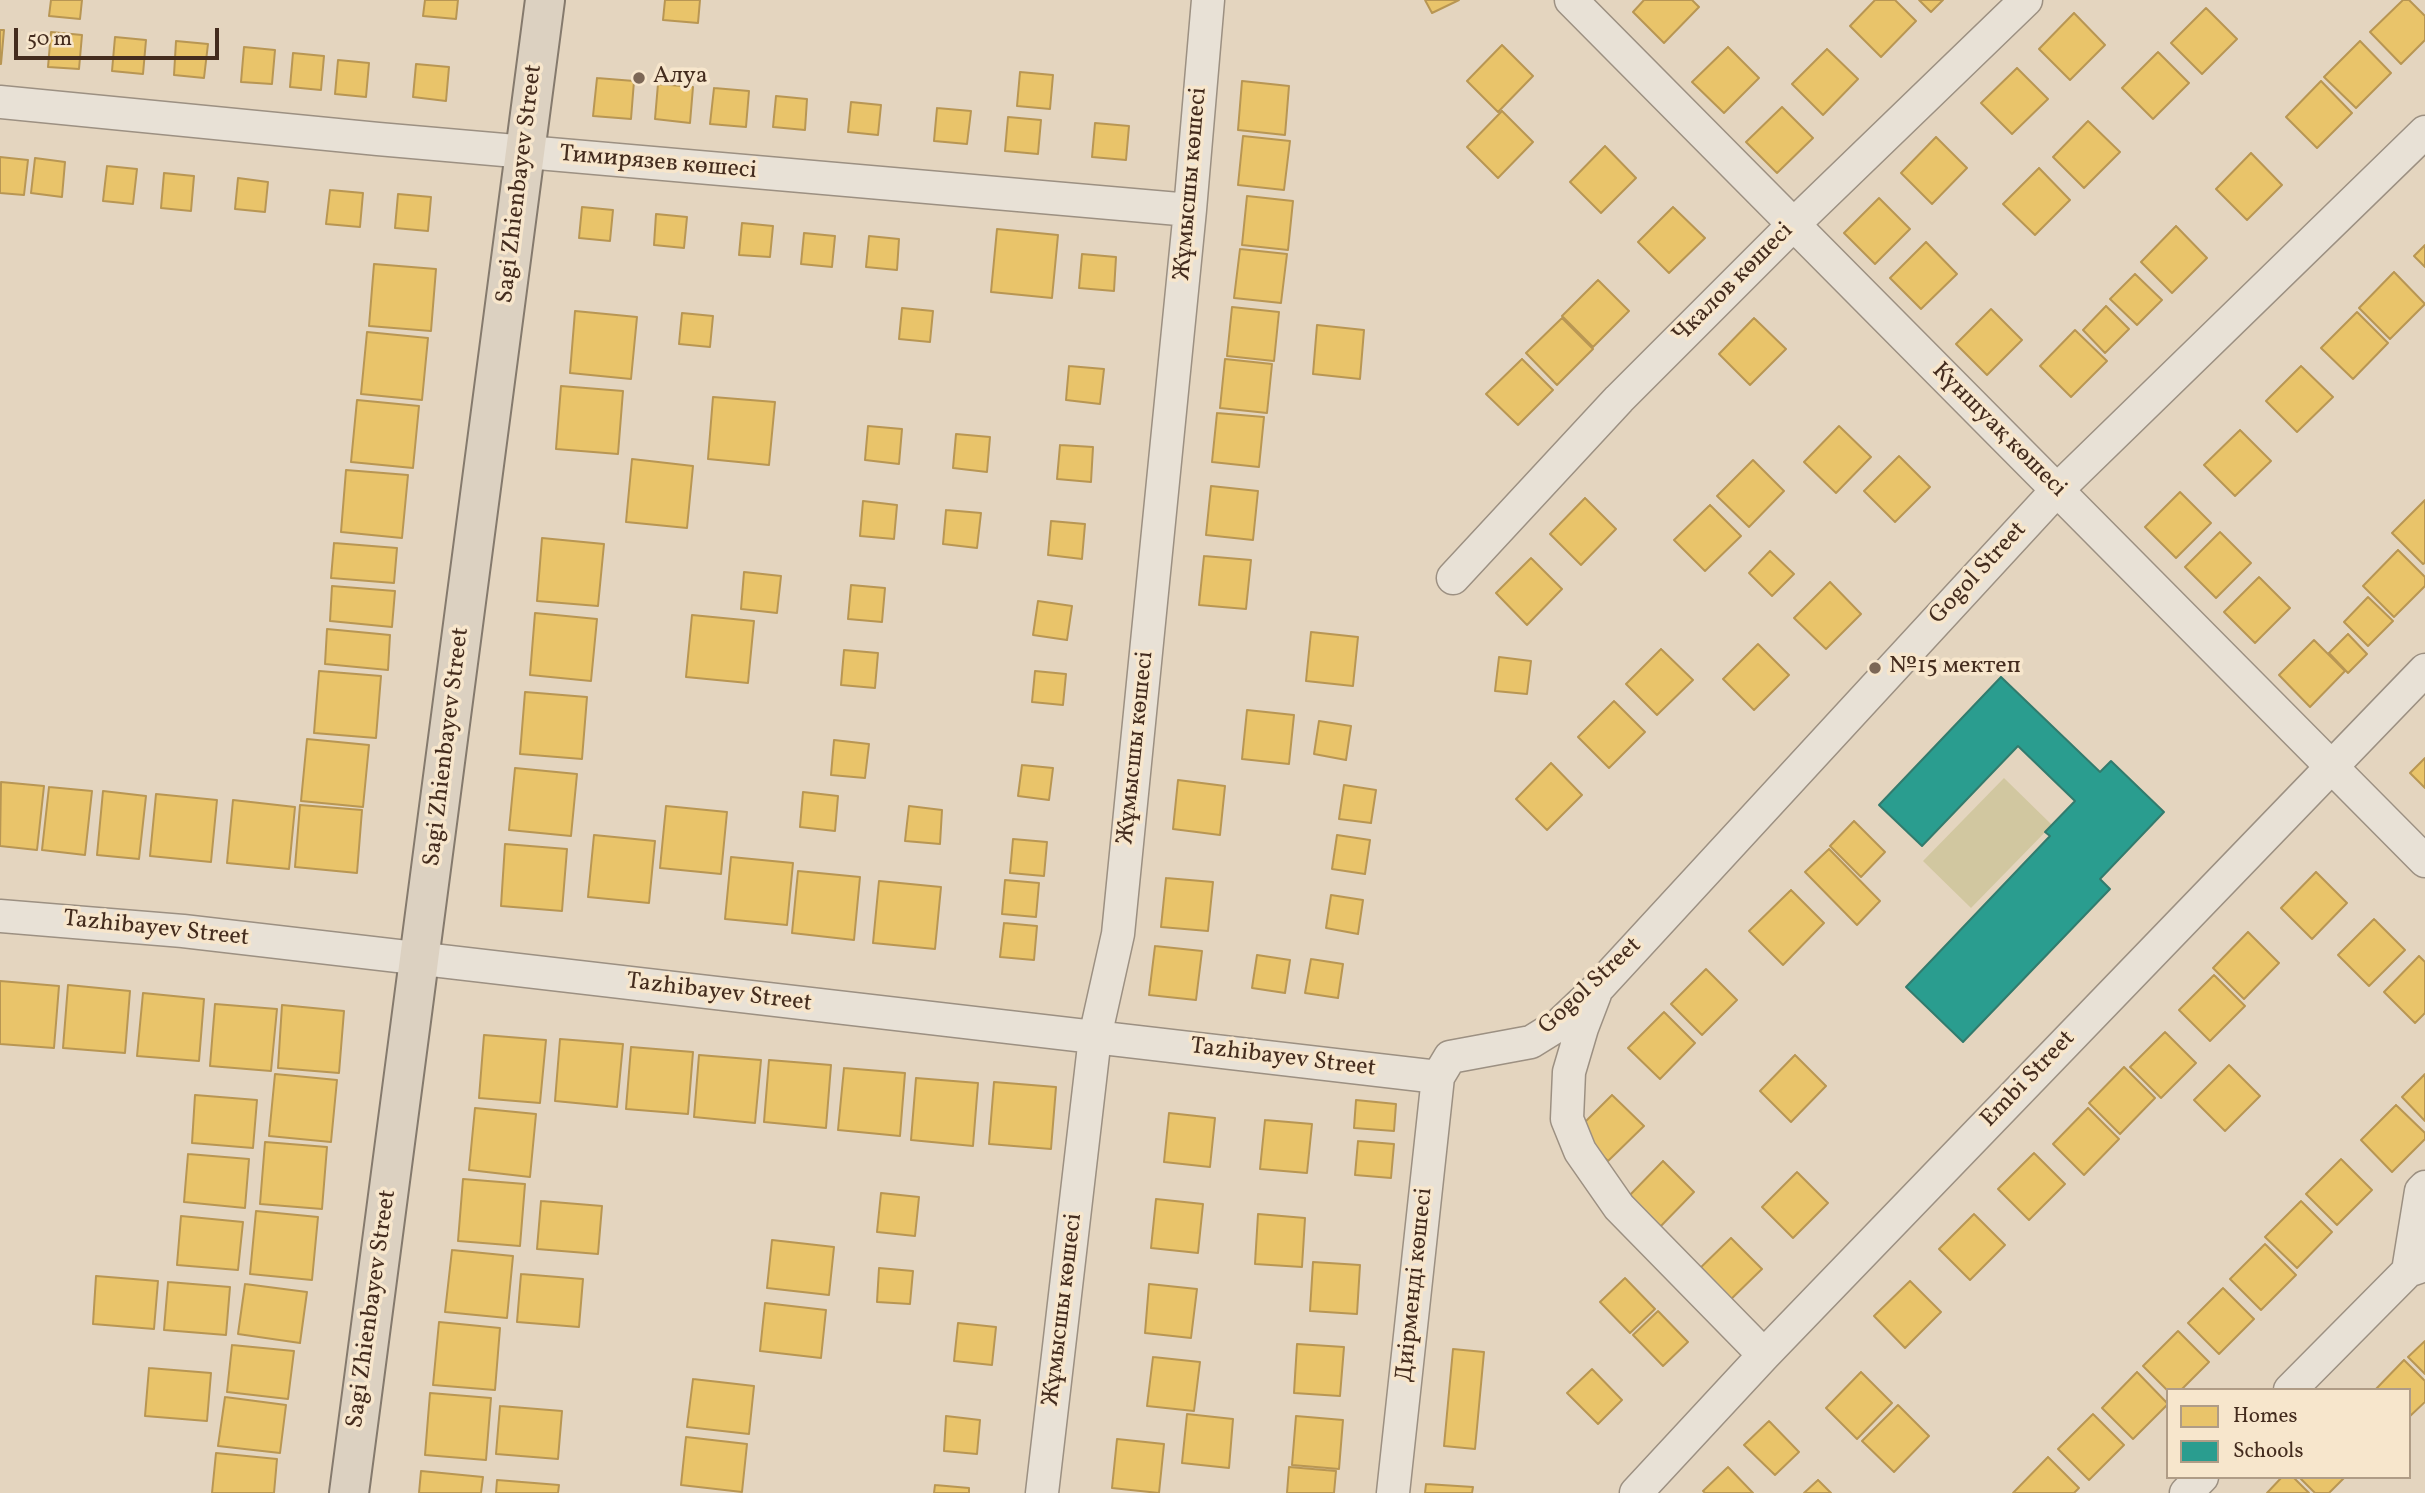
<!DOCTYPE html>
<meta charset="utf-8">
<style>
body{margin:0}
#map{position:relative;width:2425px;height:1493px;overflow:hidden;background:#e4d5bf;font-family:Vollkorn,serif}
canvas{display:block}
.legend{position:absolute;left:2166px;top:1388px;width:245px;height:91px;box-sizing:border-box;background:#f7e6cc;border:2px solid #af9c86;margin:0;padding:9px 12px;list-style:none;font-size:21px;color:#442c1e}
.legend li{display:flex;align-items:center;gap:14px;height:35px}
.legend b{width:35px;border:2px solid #af9c86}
.scale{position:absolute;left:14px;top:28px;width:205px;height:32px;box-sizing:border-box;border:4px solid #442c1e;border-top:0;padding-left:9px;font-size:21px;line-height:24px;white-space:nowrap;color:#442c1e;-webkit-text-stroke:5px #f7e6cc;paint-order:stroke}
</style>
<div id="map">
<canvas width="2425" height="1493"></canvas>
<ul class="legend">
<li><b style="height:19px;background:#e9c46a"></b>Homes</li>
<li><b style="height:19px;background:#2a9d8f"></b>Schools</li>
</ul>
<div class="scale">50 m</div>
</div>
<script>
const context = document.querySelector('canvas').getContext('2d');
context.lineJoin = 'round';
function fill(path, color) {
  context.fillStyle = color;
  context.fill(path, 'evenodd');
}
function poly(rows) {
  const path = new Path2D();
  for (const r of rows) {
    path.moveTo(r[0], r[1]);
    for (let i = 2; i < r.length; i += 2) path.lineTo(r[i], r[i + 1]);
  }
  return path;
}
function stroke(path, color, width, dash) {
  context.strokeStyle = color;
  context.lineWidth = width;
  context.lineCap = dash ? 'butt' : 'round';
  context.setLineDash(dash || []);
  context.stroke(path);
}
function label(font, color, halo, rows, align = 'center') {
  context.font = font + ' Vollkorn,serif';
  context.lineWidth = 7;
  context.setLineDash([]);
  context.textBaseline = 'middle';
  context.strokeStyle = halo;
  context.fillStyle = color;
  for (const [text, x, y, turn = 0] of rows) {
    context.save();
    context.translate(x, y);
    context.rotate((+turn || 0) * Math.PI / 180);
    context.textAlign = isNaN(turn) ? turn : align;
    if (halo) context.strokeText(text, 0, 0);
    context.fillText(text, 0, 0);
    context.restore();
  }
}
fill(poly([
 [2004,778,2052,825,1971,908,1923,861]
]), '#d1c7a0');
const homes = poly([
 [51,0,82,0,80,19,49,16,51,0],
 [425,0,458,0,456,19,423,16,425,0],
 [665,0,700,0,698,23,663,20,665,0],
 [1425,0,1459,0,1432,13,1425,0],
 [1644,0,1692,0,1699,7,1664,43,1633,12,1644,0],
 [1875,0,1895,0,1916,21,1881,57,1850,26,1875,0],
 [1919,0,1943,0,1931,12,1919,0],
 [2403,0,2409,0,2425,16,2425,40,2401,64,2370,32,2403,0],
 [2206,8,2237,39,2202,74,2171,43,2206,8],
 [2074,13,2105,45,2070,80,2039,49,2074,13],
 [0,30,4,30,1,64,0,64,0,30],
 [51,32,82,35,79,69,48,67,51,32],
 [115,37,146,40,143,74,112,71,115,37],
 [176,41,208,44,204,78,174,75,176,41],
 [2360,41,2391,73,2356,108,2324,77,2360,41],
 [1502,45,1533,76,1498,112,1467,81,1502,45],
 [244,47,275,50,272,84,241,82,244,47],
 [1728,47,1759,78,1724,113,1692,82,1728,47],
 [1827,49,1858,79,1823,115,1792,84,1827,49],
 [2158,52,2189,83,2153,119,2122,88,2158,52],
 [293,53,324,56,321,90,290,87,293,53],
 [338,60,369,63,366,97,335,94,338,60],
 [416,64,449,67,446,101,413,97,416,64],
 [2017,68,2048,99,2012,134,1981,103,2017,68],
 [1020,72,1053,75,1050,109,1017,106,1020,72],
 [597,78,634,81,631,119,593,116,597,78],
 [1242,81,1289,86,1285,135,1238,130,1242,81],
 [2321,81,2352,113,2317,148,2286,117,2321,81],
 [658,84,693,87,690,123,655,119,658,84],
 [714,88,749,91,746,127,710,124,714,88],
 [776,96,807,99,805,130,773,127,776,96],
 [851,102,881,105,878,135,848,132,851,102],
 [1782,107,1813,138,1777,173,1746,142,1782,107],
 [937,108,971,111,967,144,934,141,937,108],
 [1502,111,1533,142,1498,178,1467,147,1502,111],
 [1008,117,1041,120,1038,154,1005,151,1008,117],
 [2088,121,2120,152,2084,188,2053,157,2088,121],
 [1095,123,1129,126,1126,160,1092,157,1095,123],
 [1243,136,1290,141,1284,190,1238,185,1243,136],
 [1936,137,1967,168,1932,204,1901,173,1936,137],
 [1605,146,1636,178,1601,213,1570,182,1605,146],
 [2251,153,2282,185,2247,220,2216,189,2251,153],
 [0,157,28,160,24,195,0,193,0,157],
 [35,158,65,162,62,197,31,193,35,158],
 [107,166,137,169,133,204,103,201,107,166],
 [2039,168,2070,200,2035,235,2003,204,2039,168],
 [164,173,194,176,191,211,161,208,164,173],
 [238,178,268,182,265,212,235,209,238,178],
 [330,190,363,193,360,227,326,224,330,190],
 [398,194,431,197,428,231,395,228,398,194],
 [1247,196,1293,201,1288,250,1242,245,1247,196],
 [1879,198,1910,229,1875,264,1844,233,1879,198],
 [582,207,613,210,610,241,579,238,582,207],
 [1673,207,1705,238,1669,273,1638,242,1673,207],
 [656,214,687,217,684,248,654,245,656,214],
 [742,223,773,226,770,257,739,255,742,223],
 [2176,226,2207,258,2172,293,2141,262,2176,226],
 [997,229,1058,235,1052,298,991,292,997,229],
 [804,233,835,236,832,267,801,264,804,233],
 [869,236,899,239,897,270,866,267,869,236],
 [1926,242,1957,274,1921,309,1890,278,1926,242],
 [2425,245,2425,267,2414,256,2425,245],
 [1240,249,1287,254,1281,303,1234,298,1240,249],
 [1082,254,1116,257,1114,291,1079,288,1082,254],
 [374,264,436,269,431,331,369,326,374,264],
 [2394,272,2425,304,2390,339,2359,308,2394,272],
 [2135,274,2162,300,2137,325,2110,299,2135,274],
 [1598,280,1629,311,1593,347,1562,316,1598,280],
 [2106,306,2129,329,2105,353,2083,330,2106,306],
 [1232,307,1279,312,1274,361,1227,356,1232,307],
 [902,308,933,311,930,342,899,339,902,308],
 [1991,309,2022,340,1987,375,1956,344,1991,309],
 [575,311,637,317,631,379,570,373,575,311],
 [2357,312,2388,343,2353,379,2321,348,2357,312],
 [682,313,713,316,710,347,679,344,682,313],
 [1562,318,1593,349,1557,385,1526,353,1562,318],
 [1754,318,1786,349,1750,385,1719,354,1754,318],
 [1317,325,1364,330,1360,379,1313,374,1317,325],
 [2075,330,2107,361,2071,397,2040,366,2075,330],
 [367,332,428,338,422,400,361,394,367,332],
 [1225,359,1272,364,1267,413,1220,408,1225,359],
 [1522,359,1553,390,1518,425,1486,394,1522,359],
 [1069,366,1104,369,1100,404,1066,400,1069,366],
 [2301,366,2333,397,2297,432,2266,401,2301,366],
 [561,386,623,391,618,454,556,449,561,386],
 [713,397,775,402,769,465,708,459,713,397],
 [357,400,419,406,413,468,351,462,357,400],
 [1217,413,1264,417,1259,467,1212,462,1217,413],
 [868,426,902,429,899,464,865,460,868,426],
 [1839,426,1871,457,1836,493,1804,462,1839,426],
 [2240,430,2271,461,2235,496,2204,465,2240,430],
 [956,434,990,437,987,472,953,468,956,434],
 [1060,445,1093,447,1091,482,1057,479,1060,445],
 [1899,456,1930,487,1895,522,1864,491,1899,456],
 [632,459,693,466,687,528,626,522,632,459],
 [1753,460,1784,491,1749,527,1717,496,1753,460],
 [346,470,408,475,402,538,341,532,346,470],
 [1211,486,1258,491,1253,540,1206,535,1211,486],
 [2180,492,2211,523,2176,558,2145,527,2180,492],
 [1585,498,1616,529,1581,565,1550,534,1585,498],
 [2425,500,2425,563,2423,564,2392,533,2425,500],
 [863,501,897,505,894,539,860,536,863,501],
 [1710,505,1741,536,1705,571,1674,540,1710,505],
 [946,510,981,513,977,548,943,544,946,510],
 [1051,521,1085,524,1082,559,1048,555,1051,521],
 [2220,532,2251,563,2216,598,2185,567,2220,532],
 [542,538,604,544,598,606,537,601,542,538],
 [334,543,397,548,394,583,331,578,334,543],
 [2398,550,2425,577,2425,586,2394,617,2363,586,2398,550],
 [1770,551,1794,574,1772,596,1749,573,1770,551],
 [1204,556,1251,560,1246,609,1199,605,1204,556],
 [1531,558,1562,589,1527,625,1496,593,1531,558],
 [744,572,781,576,777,613,741,609,744,572],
 [2259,577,2290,608,2255,643,2224,612,2259,577],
 [1830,582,1861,614,1826,649,1794,618,1830,582],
 [851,585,885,588,882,622,848,619,851,585],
 [332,586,395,591,392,627,330,621,332,586],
 [2368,597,2393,621,2368,646,2344,622,2368,597],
 [1038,601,1072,606,1067,640,1033,635,1038,601],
 [535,613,597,619,591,681,530,675,535,613],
 [692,615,754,621,748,683,686,677,692,615],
 [327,629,390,635,388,670,325,664,327,629],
 [1311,632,1358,637,1353,686,1306,681,1311,632],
 [2348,634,2367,654,2348,673,2329,653,2348,634],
 [2314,640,2345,671,2310,707,2279,675,2314,640],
 [1758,644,1789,675,1754,710,1723,679,1758,644],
 [1661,649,1693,680,1657,715,1626,684,1661,649],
 [844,650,878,653,875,688,841,685,844,650],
 [1499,657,1531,661,1527,694,1495,691,1499,657],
 [319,671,381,676,376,738,314,733,319,671],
 [1035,671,1066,674,1063,705,1032,702,1035,671],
 [525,692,587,697,582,759,520,754,525,692],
 [1614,701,1645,732,1609,768,1578,737,1614,701],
 [1247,710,1294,715,1289,764,1242,759,1247,710],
 [1319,721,1351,726,1346,760,1314,754,1319,721],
 [307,739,369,745,363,807,301,801,307,739],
 [834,740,869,744,865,778,831,775,834,740],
 [2425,758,2425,788,2410,773,2425,758],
 [1551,763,1582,795,1547,830,1516,799,1551,763],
 [1022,765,1053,768,1049,800,1018,796,1022,765],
 [515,768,577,774,571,836,509,830,515,768],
 [1178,780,1225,786,1220,835,1173,829,1178,780],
 [1,782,44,786,37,850,0,846,1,782],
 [1344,785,1376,790,1371,823,1339,819,1344,785],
 [49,787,92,791,85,855,42,850,49,787],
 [103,791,146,796,139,859,97,855,103,791],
 [803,792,838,796,835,831,800,827,803,792],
 [156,794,217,800,211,862,150,856,156,794],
 [233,800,295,807,289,869,227,863,233,800],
 [300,805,362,810,357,873,295,867,300,805],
 [666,806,727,812,721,874,660,868,666,806],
 [909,806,942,810,940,844,905,841,909,806],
 [1854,821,1885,852,1861,877,1830,846,1854,821],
 [594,835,655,841,649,903,588,897,594,835],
 [1337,835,1370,840,1365,874,1332,869,1337,835],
 [1013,839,1047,842,1044,876,1010,873,1013,839],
 [505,844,567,849,562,911,501,906,505,844],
 [1829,849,1880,901,1857,925,1805,872,1829,849],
 [731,857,793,863,787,925,725,919,731,857],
 [798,871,860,877,854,940,792,933,798,871],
 [2316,872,2347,903,2312,939,2281,908,2316,872],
 [1166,878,1213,882,1208,931,1161,927,1166,878],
 [1005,880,1039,883,1036,917,1002,914,1005,880],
 [879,881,941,887,935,949,873,943,879,881],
 [1791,890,1824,923,1783,965,1749,931,1791,890],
 [1331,895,1363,900,1358,934,1326,928,1331,895],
 [2374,919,2405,950,2369,986,2338,955,2374,919],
 [1004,923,1037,926,1034,960,1000,957,1004,923],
 [2248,932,2279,963,2244,999,2213,968,2248,932],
 [1155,946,1202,951,1196,1000,1149,995,1155,946],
 [1257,955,1290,960,1285,993,1252,988,1257,955],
 [2419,956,2425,962,2425,1013,2415,1023,2384,992,2419,956],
 [1311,959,1343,964,1338,998,1305,993,1311,959],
 [1706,969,1737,1000,1702,1035,1671,1004,1706,969],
 [2214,975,2245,1006,2210,1041,2179,1010,2214,975],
 [0,981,59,986,54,1048,0,1044,0,981],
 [68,985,130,991,125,1053,63,1048,68,985],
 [143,993,204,999,199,1061,137,1056,143,993],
 [215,1004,277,1009,271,1071,210,1066,215,1004],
 [282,1005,344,1011,339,1073,278,1068,282,1005],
 [1664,1012,1695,1043,1660,1079,1628,1048,1664,1012],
 [2165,1032,2196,1063,2161,1098,2130,1067,2165,1032],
 [484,1035,546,1040,540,1103,479,1098,484,1035],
 [560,1039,623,1044,617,1107,555,1101,560,1039],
 [631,1047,693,1052,688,1114,626,1109,631,1047],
 [699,1055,761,1060,755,1123,694,1117,699,1055],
 [1795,1055,1826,1086,1791,1122,1760,1091,1795,1055],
 [769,1060,831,1065,826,1128,764,1122,769,1060],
 [2229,1065,2260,1096,2225,1131,2194,1100,2229,1065],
 [2124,1067,2155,1098,2120,1134,2089,1103,2124,1067],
 [844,1068,905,1073,900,1136,838,1130,844,1068],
 [275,1074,337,1080,331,1142,269,1136,275,1074],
 [2425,1074,2425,1121,2402,1097,2425,1074],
 [916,1078,978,1083,973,1146,911,1140,916,1078],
 [994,1082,1056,1087,1051,1149,989,1144,994,1082],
 [195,1095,257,1100,253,1148,192,1143,195,1095],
 [1612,1095,1644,1126,1608,1161,1577,1130,1612,1095],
 [1356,1100,1396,1104,1394,1131,1354,1128,1356,1100],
 [2396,1105,2425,1133,2425,1139,2392,1172,2361,1140,2396,1105],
 [475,1108,536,1114,530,1177,469,1170,475,1108],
 [2088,1108,2119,1139,2084,1175,2053,1144,2088,1108],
 [1169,1113,1215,1118,1210,1167,1164,1162,1169,1113],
 [1265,1120,1312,1124,1307,1173,1260,1169,1265,1120],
 [1358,1141,1394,1144,1391,1178,1355,1175,1358,1141],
 [265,1142,327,1147,322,1209,260,1204,265,1142],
 [2034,1153,2065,1184,2029,1220,1998,1189,2034,1153],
 [188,1154,249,1159,245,1208,184,1202,188,1154],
 [2341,1159,2372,1190,2337,1225,2306,1194,2341,1159],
 [1663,1161,1694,1192,1659,1228,1628,1197,1663,1161],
 [1797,1172,1828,1203,1793,1238,1762,1207,1797,1172],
 [463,1179,525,1184,520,1246,458,1241,463,1179],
 [881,1193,919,1197,915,1236,877,1232,881,1193],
 [1156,1199,1203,1204,1198,1253,1151,1248,1156,1199],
 [541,1201,602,1206,598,1254,537,1249,541,1201],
 [2301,1201,2332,1232,2297,1268,2265,1237,2301,1201],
 [256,1211,318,1217,312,1280,250,1274,256,1211],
 [1258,1214,1305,1218,1302,1267,1255,1264,1258,1214],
 [1974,1214,2005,1245,1970,1280,1939,1249,1974,1214],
 [181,1216,243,1222,238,1270,177,1265,181,1216],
 [1731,1238,1762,1269,1726,1304,1695,1273,1731,1238],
 [772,1240,834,1247,829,1295,767,1288,772,1240],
 [2265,1244,2296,1275,2261,1310,2230,1279,2265,1244],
 [452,1250,513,1256,507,1318,445,1312,452,1250],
 [1313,1262,1360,1265,1357,1314,1310,1311,1313,1262],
 [879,1268,913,1271,910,1304,877,1302,879,1268],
 [521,1274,583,1279,579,1327,517,1322,521,1274],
 [96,1276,158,1281,154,1329,93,1324,96,1276],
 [1625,1278,1655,1309,1630,1333,1600,1302,1625,1278],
 [1910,1281,1941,1312,1905,1348,1874,1316,1910,1281],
 [168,1282,230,1287,226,1335,164,1330,168,1282],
 [245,1284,307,1292,300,1343,238,1334,245,1284],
 [1149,1284,1197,1289,1191,1338,1145,1333,1149,1284],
 [2223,1288,2254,1319,2219,1354,2188,1323,2223,1288],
 [765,1303,826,1310,821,1358,760,1351,765,1303],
 [1658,1311,1688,1342,1663,1366,1633,1335,1658,1311],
 [439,1322,500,1328,495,1390,433,1385,439,1322],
 [958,1323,996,1327,992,1365,954,1361,958,1323],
 [2178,1331,2209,1362,2181,1390,2168,1390,2168,1391,2143,1366,2178,1331],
 [2425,1341,2425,1374,2408,1357,2425,1341],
 [1297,1344,1344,1347,1340,1396,1294,1393,1297,1344],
 [232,1345,294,1351,288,1399,227,1392,232,1345],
 [1453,1349,1484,1352,1475,1449,1444,1446,1453,1349],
 [1153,1357,1200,1362,1194,1411,1147,1406,1153,1357],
 [2404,1360,2425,1381,2425,1402,2409,1417,2409,1390,2375,1390,2404,1360],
 [149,1368,211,1373,207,1421,145,1416,149,1368],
 [1592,1369,1622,1400,1598,1424,1567,1393,1592,1369],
 [1861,1372,1892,1403,1857,1439,1826,1408,1861,1372],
 [2137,1372,2168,1404,2133,1439,2102,1408,2137,1372],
 [693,1379,754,1386,749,1434,687,1427,693,1379],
 [430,1393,491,1398,486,1460,425,1455,430,1393],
 [225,1397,286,1405,280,1453,218,1446,225,1397],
 [1898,1405,1929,1436,1894,1472,1862,1441,1898,1405],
 [500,1406,562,1411,558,1459,496,1454,500,1406],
 [1187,1414,1233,1419,1229,1468,1182,1463,1187,1414],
 [2093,1414,2124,1445,2089,1480,2058,1449,2093,1414],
 [946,1416,980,1420,977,1454,944,1451,946,1416],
 [1296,1416,1343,1420,1339,1469,1292,1465,1296,1416],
 [1769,1421,1799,1452,1775,1475,1744,1445,1769,1421],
 [686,1437,747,1444,742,1492,681,1485,686,1437],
 [1117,1439,1164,1444,1159,1493,1112,1488,1117,1439],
 [216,1453,277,1459,274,1493,212,1493,216,1453],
 [2048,1457,2079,1488,2074,1493,2013,1493,2048,1457],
 [1289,1467,1336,1471,1334,1493,1287,1493,1289,1467],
 [1728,1467,1753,1493,1705,1493,1703,1491,1728,1467],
 [421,1471,483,1477,481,1493,419,1493,421,1471],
 [2282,1477,2293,1477,2309,1493,2267,1493,2282,1477],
 [2299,1477,2345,1477,2329,1493,2315,1493,2299,1477],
 [497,1480,559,1485,558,1493,496,1493,497,1480],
 [1818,1480,1831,1493,1804,1493,1818,1480],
 [1426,1484,1473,1487,1472,1493,1425,1493,1426,1484],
 [935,1485,969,1488,969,1493,934,1493,935,1485]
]);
fill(homes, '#e9c46a');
stroke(homes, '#b89653', 2);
const schools = poly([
 [2001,677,2100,772,2111,761,2164,812,2100,879,2110,889,1963,1042,1906,987,2050,836,2045,832,2075,801,2018,746,1922,846,1879,805,2001,677]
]);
fill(schools, '#2a9d8f');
stroke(schools, '#327b6d', 2);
const minor = poly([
 [1571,0,2425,861],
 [0,102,378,139,1190,210],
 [1453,578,1619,399,1793,225,2026,0],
 [0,916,183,931,1438,1077],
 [1595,994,1582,1028,1569,1072,1567,1119,1580,1151,1619,1207,1764,1355],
 [2408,1271,2421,1191,2425,1187],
 [2290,1390,2408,1271,2425,1265],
 [1042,1493,1095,1037,1118,934,1190,210,1208,0],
 [1393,1493,1438,1077,1450,1057,1531,1042,1560,1024,1597,989,2057,490,2425,132],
 [1636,1493,1764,1355,2425,670],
 [2186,1493,2202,1477]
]);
const major = poly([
 [349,1493,545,0]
]);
stroke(minor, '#9c9082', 35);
stroke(major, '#857a6d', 42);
stroke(minor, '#e8e1d6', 32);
stroke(major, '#dcd1c1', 38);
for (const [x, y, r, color] of [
 [639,78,7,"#7c6756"],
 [1875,668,7,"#7c6756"]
]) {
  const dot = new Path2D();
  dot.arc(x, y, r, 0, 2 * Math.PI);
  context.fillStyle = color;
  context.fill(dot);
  stroke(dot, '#f7e6cc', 2.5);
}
label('24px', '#442c1e', '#f7e6cc', [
 ["Алуа",653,78],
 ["№15 мектеп",1889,668]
], 'left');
label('24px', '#442c1e', '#f7e6cc', [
 ["Тимирязев көшесі",658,164,5],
 ["Sagi Zhienbayev Street",521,184,-83],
 ["Жұмысшы көшесі",1192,184,-85],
 ["Чкалов көшесі",1734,284,-45],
 ["Күншуақ көшесі",1998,431,45],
 ["Gogol Street",1979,574,-47],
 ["Sagi Zhienbayev Street",448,747,-83],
 ["Жұмысшы көшесі",1137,748,-84],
 ["Tazhibayev Street",156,930,6],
 ["Gogol Street",1591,987,-43],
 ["Tazhibayev Street",719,994,7],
 ["Tazhibayev Street",1283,1059,7],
 ["Embi Street",2029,1080,-46],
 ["Диірменді көшесі",1416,1285,-84],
 ["Sagi Zhienbayev Street",373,1309,-82],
 ["Жұмысшы көшесі",1064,1310,-83]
]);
</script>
